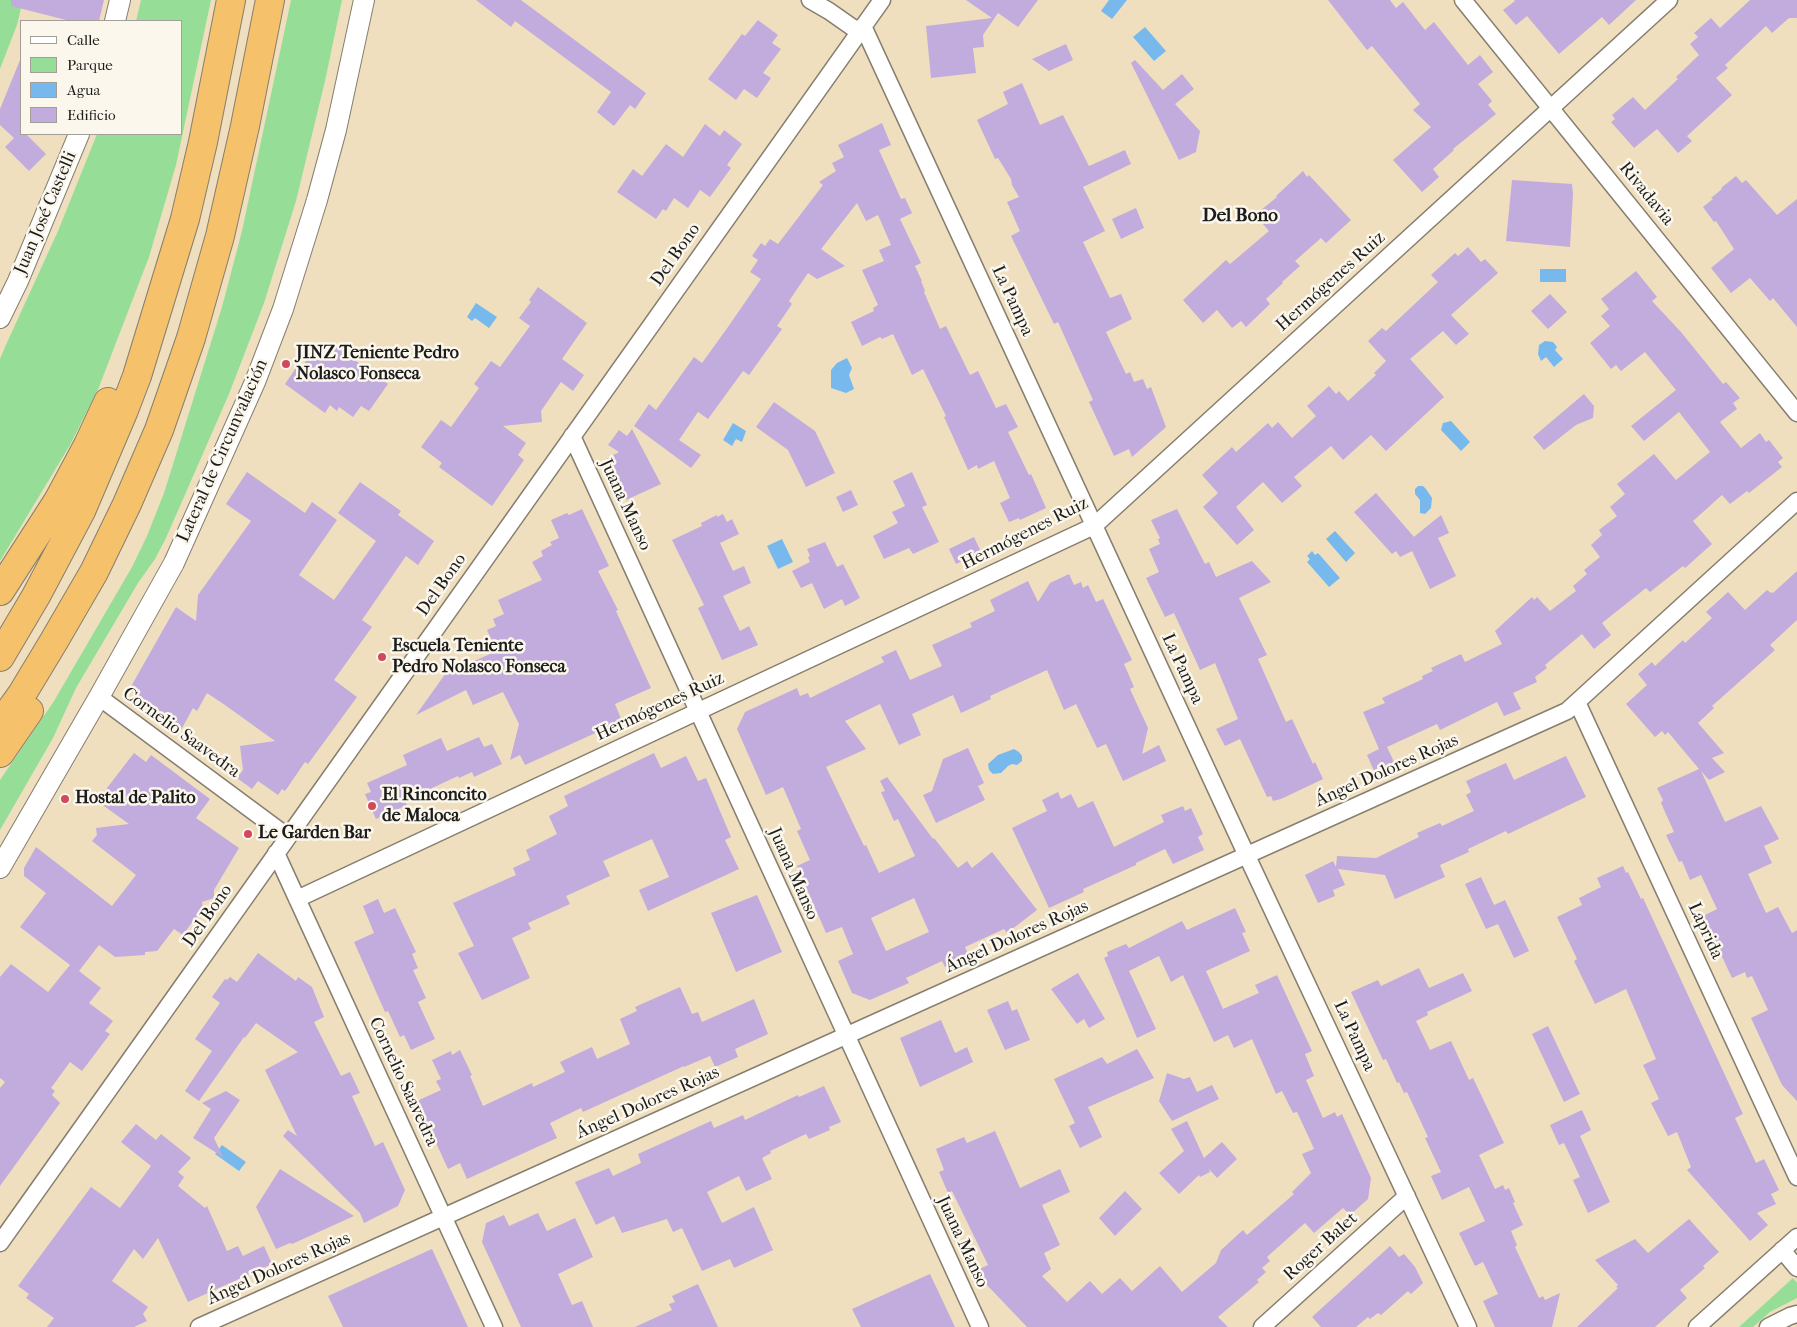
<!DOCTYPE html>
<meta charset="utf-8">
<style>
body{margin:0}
#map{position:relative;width:1797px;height:1327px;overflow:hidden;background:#efdfbf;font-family:"IM FELL French Canon",serif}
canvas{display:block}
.legend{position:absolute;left:20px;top:20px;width:162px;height:115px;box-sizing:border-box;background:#fbf7ec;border:1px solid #a29f99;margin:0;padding:6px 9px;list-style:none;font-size:15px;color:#1c1c1c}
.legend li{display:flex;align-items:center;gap:10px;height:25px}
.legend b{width:25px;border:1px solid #a29f99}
</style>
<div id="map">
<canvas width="1797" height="1327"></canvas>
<ul class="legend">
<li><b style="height:6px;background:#fff"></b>Calle</li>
<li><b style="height:14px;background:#96de98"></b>Parque</li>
<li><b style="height:14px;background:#78b9ed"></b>Agua</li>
<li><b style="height:14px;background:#c2abdd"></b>Edificio</li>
</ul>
</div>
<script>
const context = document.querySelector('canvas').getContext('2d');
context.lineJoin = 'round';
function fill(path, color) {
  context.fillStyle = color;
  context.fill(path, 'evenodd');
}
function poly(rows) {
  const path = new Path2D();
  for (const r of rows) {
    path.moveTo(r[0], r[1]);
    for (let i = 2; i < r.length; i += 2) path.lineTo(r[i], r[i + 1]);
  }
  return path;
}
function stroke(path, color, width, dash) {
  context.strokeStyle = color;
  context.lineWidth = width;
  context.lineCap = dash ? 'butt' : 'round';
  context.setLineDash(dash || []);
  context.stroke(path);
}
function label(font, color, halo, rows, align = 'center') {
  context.font = font + ' "IM FELL French Canon",serif';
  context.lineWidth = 5;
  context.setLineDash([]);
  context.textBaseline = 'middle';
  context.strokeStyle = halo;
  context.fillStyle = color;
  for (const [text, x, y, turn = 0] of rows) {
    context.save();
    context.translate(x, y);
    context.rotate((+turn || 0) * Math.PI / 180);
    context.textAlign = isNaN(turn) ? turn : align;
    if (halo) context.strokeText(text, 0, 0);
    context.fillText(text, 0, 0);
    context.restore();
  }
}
fill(poly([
 [0,0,23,0,17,25,0,69],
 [141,0,211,0,176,165,149,257,99,387,70,445,0,561,0,359,5,347,58,231,97,134,181,134,181,21,136,21],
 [291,0,342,0,325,81,296,201,264,303,229,394,166,538,155,559,138,583,76,688,53,738,0,830,0,780,54,701,132,567,147,536,164,493,222,307,242,231],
 [1793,1278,1797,1283,1797,1298,1770,1312,1753,1327,1739,1327]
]), '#96de98');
fill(poly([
 [1109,0,1127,0,1112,19,1101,11],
 [1145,27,1166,51,1154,61,1133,37],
 [1540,269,1566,269,1566,282,1540,282],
 [476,303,497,317,489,328,475,318,472,321,467,317],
 [1545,341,1553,342,1557,347,1555,350,1563,359,1554,367,1546,357,1541,361,1538,354,1539,345],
 [847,358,852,368,849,375,854,389,846,393,831,388,831,370,837,363],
 [1451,421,1470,442,1461,451,1441,430,1443,423],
 [733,423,746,431,742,442,736,439,732,446,723,440],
 [1418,486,1423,486,1426,489,1432,498,1431,508,1425,514,1420,513,1420,500,1415,494,1415,489],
 [1335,531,1355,553,1346,562,1326,539],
 [782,539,793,562,778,569,767,546],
 [1312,551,1315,555,1318,553,1340,578,1329,587,1307,562,1310,559,1307,556],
 [1014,749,1019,752,1022,756,1022,761,1017,765,1012,764,1008,766,1001,773,993,774,989,770,988,764,998,755],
 [222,1145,246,1162,239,1171,215,1154]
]), '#78b9ed');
fill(poly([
 [11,0,104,0,99,21,70,21,11,6],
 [476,0,521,0,646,93,635,109,630,105,614,126,597,112,611,92,515,21,511,27],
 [966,0,1038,0,1018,27,998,13,983,35,984,47,973,48,976,73,931,78,926,26,992,18],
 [1328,0,1390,0,1396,8,1403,2,1425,30,1434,22,1468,65,1480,55,1493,72,1478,84,1492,101,1488,105,1496,114,1453,149,1454,150,1433,169,1439,177,1422,192,1393,160,1431,127,1413,110,1420,104,1372,46,1367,50],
 [1514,0,1636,0,1609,25,1602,17,1559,54,1527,16,1516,25,1503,10,1515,1],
 [1750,0,1797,0,1797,18,1789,18,1772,33,1766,26,1725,65,1728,68,1716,78,1732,95,1687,136,1692,141,1678,153,1657,129,1634,148,1611,122,1615,119,1612,115,1633,97,1645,110,1678,79,1676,77,1699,55,1690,44,1698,37,1694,33,1711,18,1720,28],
 [758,20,778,35,772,43,781,49,763,73,771,78,757,98,744,89,736,100,708,79,742,34,745,36],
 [1066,44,1073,60,1049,71,1032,59],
 [20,60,21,134,26,134,46,154,29,171,5,147,14,138,0,125,0,109],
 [1135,60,1163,90,1182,74,1194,89,1175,104,1200,131,1196,152,1179,160,1131,63],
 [1022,83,1040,125,1063,115,1089,166,1125,150,1131,164,1083,187,1105,231,1083,242,1110,298,1121,294,1132,319,1106,332,1126,374,1130,372,1134,382,1143,379,1147,389,1151,387,1166,427,1132,457,1129,449,1114,456,1089,402,1093,400,1058,322,1054,324,1011,236,1020,231,1007,202,1019,197,1012,185,1011,179,998,158,995,159,977,120,1008,104,1003,92],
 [882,123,891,145,879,150,901,199,905,198,912,213,900,219,921,263,915,266,922,281,921,281,925,291,924,292,940,329,946,326,970,375,978,371,996,408,1006,404,1018,427,1008,432,1029,475,1031,474,1046,508,1020,520,1019,518,1009,522,1000,503,1010,498,994,461,978,469,977,465,968,470,944,417,946,416,923,369,912,375,893,334,882,339,880,337,862,346,851,322,874,311,873,308,878,305,862,270,884,261,879,250,891,245,878,215,866,221,857,203,821,249,845,266,817,279,808,273,789,301,792,304,777,326,782,329,749,375,743,371,708,419,698,412,679,440,701,455,691,468,634,426,649,404,656,410,694,357,702,363,728,327,761,279,750,272,758,260,752,256,761,243,765,246,770,239,778,244,823,185,819,182,836,171,832,163,844,157,838,145],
 [705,124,720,136,724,130,742,144,727,165,731,168,710,197,700,190,688,208,674,198,666,211,663,209,656,219,617,192,633,169,642,176,666,144,683,157],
 [1303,171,1307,177,1309,175,1351,220,1326,243,1321,238,1295,261,1300,266,1282,282,1283,283,1266,299,1270,304,1246,327,1241,321,1232,328,1217,310,1203,323,1183,300,1226,260,1230,264,1269,231,1255,215,1277,197,1276,196],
 [1736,176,1742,183,1746,180,1777,215,1797,199,1797,327,1773,298,1770,301,1750,278,1731,293,1711,268,1734,249,1716,221,1714,222,1703,207,1713,199,1711,198,1722,189,1721,188],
 [1512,180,1572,184,1573,194,1570,247,1506,241],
 [1136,208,1144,228,1121,239,1112,219],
 [1468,247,1481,262,1485,259,1498,273,1451,315,1469,334,1456,345,1443,331,1410,359,1444,397,1386,451,1371,435,1343,460,1331,446,1294,477,1302,486,1282,503,1263,482,1236,507,1254,530,1237,545,1203,507,1218,493,1202,475,1232,447,1236,452,1268,423,1272,428,1278,422,1292,438,1316,416,1307,406,1329,386,1336,394,1339,391,1348,401,1376,375,1374,373,1386,361,1368,341,1382,328,1386,331,1438,282,1431,275,1455,253,1458,256],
 [1636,271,1657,297,1652,301,1681,332,1723,384,1726,382,1740,398,1733,403,1737,409,1720,422,1741,448,1760,433,1766,442,1769,440,1783,458,1778,462,1782,467,1749,493,1747,491,1730,504,1722,495,1693,521,1712,544,1685,568,1683,566,1650,592,1646,588,1602,623,1611,635,1594,649,1582,634,1545,665,1547,668,1535,677,1537,682,1513,693,1521,709,1504,716,1497,702,1440,730,1437,724,1387,747,1395,764,1375,773,1367,755,1379,749,1363,712,1385,703,1382,698,1423,679,1422,676,1433,671,1431,668,1461,654,1465,662,1502,644,1495,631,1532,597,1534,600,1537,597,1550,611,1576,591,1573,586,1587,574,1584,570,1600,557,1591,545,1602,535,1599,530,1617,516,1610,507,1625,494,1617,484,1654,454,1676,480,1710,452,1679,412,1644,441,1631,426,1676,390,1645,352,1621,371,1616,365,1611,369,1590,343,1610,326,1601,316,1609,309,1601,299],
 [538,287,587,323,562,359,584,375,573,391,561,382,541,411,542,422,503,426,526,443,518,455,524,460,492,506,439,467,442,463,421,447,441,420,451,427,479,388,474,384,491,361,500,367,530,326,519,318,531,302,529,300],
 [1550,294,1567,312,1548,329,1531,311],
 [331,343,388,384,369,411,361,406,353,417,339,407,337,411,330,405,325,413,285,384,298,365,301,368,314,350,322,355],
 [1584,394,1594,406,1593,418,1576,425,1544,450,1533,437],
 [774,402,815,431,835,473,806,487,788,450,756,427],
 [632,429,661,484,626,500,606,459,619,452,608,445,619,430,627,436],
 [247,472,305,513,312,502,337,520,299,575,334,600,376,541,338,513,360,482,401,511,398,515,434,541,418,565,406,556,362,620,372,627,334,680,357,697,308,764,305,762,285,791,282,789,278,795,258,781,252,789,237,778,243,770,240,746,275,741,225,705,207,693,197,711,193,708,181,730,173,724,170,728,148,712,151,708,143,702,145,700,129,690,176,607,196,621,198,595,251,521,226,504],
 [912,472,927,505,922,507,939,542,913,554,909,548,884,559,873,536,898,523,892,512,905,506,893,481],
 [851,490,858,505,843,512,836,497],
 [1376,493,1414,537,1410,540,1441,515,1449,533,1438,538,1456,576,1430,589,1412,551,1400,557,1396,551,1392,554,1354,512],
 [582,509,609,566,598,571,618,610,616,611,651,688,615,704,622,721,525,765,520,755,510,760,519,724,503,692,473,705,466,690,416,715,453,663,456,669,497,651,487,630,496,626,493,619,504,614,498,600,542,580,532,562,543,556,541,551,552,545,550,542,559,538,551,520,567,513,569,515],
 [1177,509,1205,564,1209,562,1216,577,1252,561,1271,582,1239,598,1267,655,1258,659,1286,722,1292,719,1313,764,1315,762,1323,779,1281,799,1273,801,1271,796,1267,797,1240,739,1225,746,1216,729,1238,719,1215,663,1200,670,1174,613,1165,617,1146,578,1159,572,1149,549,1160,544,1158,539,1160,538,1151,520],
 [723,514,727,522,732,519,739,534,720,543,733,571,744,566,751,583,723,596,740,631,749,626,758,645,722,660,698,608,704,605,672,540,702,526,701,523,717,515,717,517],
 [974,537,981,552,956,564,949,549],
 [825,542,837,567,843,564,860,598,845,606,842,599,824,609,812,583,801,588,792,571,810,562,808,557,810,556,807,549],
 [1797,571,1797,620,1770,645,1775,650,1712,706,1714,708,1698,723,1724,753,1712,758,1725,772,1709,780,1701,771,1725,822,1761,806,1779,839,1764,846,1772,863,1748,874,1766,913,1778,907,1792,933,1797,930,1797,1101,1782,1085,1751,1018,1768,1010,1752,976,1747,978,1745,972,1732,978,1703,916,1717,909,1701,875,1690,880,1682,861,1679,862,1666,835,1674,832,1661,803,1663,800,1657,788,1699,769,1668,732,1665,735,1662,731,1655,737,1626,704,1647,685,1638,674,1652,662,1655,666,1683,640,1685,643,1712,618,1706,612,1728,592,1745,610,1767,590,1771,593,1772,592,1773,593],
 [1069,574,1074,585,1081,582,1083,588,1088,585,1096,602,1103,599,1132,660,1124,664,1134,687,1130,689,1148,728,1142,754,1159,745,1166,761,1123,781,1106,744,1097,748,1076,704,1064,710,1047,670,990,696,991,699,961,713,953,695,912,714,921,735,899,745,880,704,845,721,866,749,826,767,864,846,866,845,879,873,915,856,898,819,894,821,881,792,885,791,880,781,887,777,933,839,934,838,958,868,967,861,972,868,992,852,1037,910,1007,933,1004,929,965,947,969,956,945,967,942,961,906,978,909,983,870,1000,852,993,838,961,853,954,842,927,826,933,797,866,810,860,797,831,801,829,783,787,766,795,737,729,745,712,797,688,800,696,808,693,810,698,884,662,881,657,896,650,910,680,942,666,932,645,972,627,970,623,995,611,990,600,1028,581,1038,602,1050,583],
 [914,898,929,932,886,951,871,918],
 [479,737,484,747,492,744,502,764,474,777,472,772,459,778,458,776,404,801,407,805,376,819,365,794,371,792,367,783,407,765,403,755,441,738,447,751],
 [968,748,984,783,978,786,985,800,936,823,923,795,932,791,943,759],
 [134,753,146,762,151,755,210,799,196,818,239,848,214,890,214,898,202,902,203,911,198,913,199,917,195,918,183,935,174,929,157,951,145,952,145,955,115,957,99,945,79,971,101,988,89,1003,113,1021,105,1031,110,1034,82,1071,70,1062,51,1088,55,1091,52,1095,60,1103,0,1186,0,1088,5,1082,0,1078,0,977,11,964,48,992,70,965,20,927,46,893,24,876,24,868,36,847,112,906,136,875,92,841,97,835,96,828,129,824,97,801],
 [654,753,661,768,686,756,698,781,706,778,731,837,725,840,739,869,648,911,639,890,669,877,652,839,603,861,610,876,566,896,570,904,528,923,531,929,512,938,530,978,482,1000,458,953,474,946,453,903,516,875,513,868,530,860,526,850,557,834,549,816,568,806,564,796],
 [1566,756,1586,797,1508,834,1506,831,1468,849,1469,852,1440,865,1445,877,1395,899,1385,875,1338,869,1345,885,1333,890,1335,896,1318,903,1305,875,1333,861,1336,867,1337,856,1376,858,1419,837,1417,833,1440,823,1442,826,1474,811,1466,795,1471,792,1466,781,1506,763,1514,780],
 [1058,792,1061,799,1071,794,1078,808,1093,801,1114,847,1164,822,1161,815,1183,806,1185,811,1191,808,1203,834,1198,837,1204,850,1173,864,1165,849,1136,863,1136,865,1083,889,1084,892,1049,908,1012,828,1047,811,1042,800],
 [1623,866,1626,873,1628,872,1641,899,1643,898,1743,1114,1735,1118,1756,1163,1764,1159,1779,1190,1771,1194,1776,1204,1757,1213,1768,1225,1750,1241,1687,1170,1691,1167,1677,1132,1668,1136,1651,1103,1659,1099,1643,1065,1656,1059,1626,989,1595,1004,1574,961,1577,959,1557,917,1582,905,1579,898,1601,887,1597,878],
 [1481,877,1494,905,1505,900,1529,951,1514,958,1498,924,1486,929,1465,884],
 [757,895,782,952,736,972,711,913],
 [378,899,384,913,395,908,416,952,412,954,418,968,413,970,426,998,418,1002,435,1039,411,1050,404,1035,400,1037,388,1011,385,1012,354,942,374,933,363,906],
 [1235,908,1246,932,1242,933,1250,951,1206,971,1223,1009,1259,993,1255,985,1277,975,1312,1051,1305,1054,1314,1076,1306,1080,1323,1118,1335,1112,1337,1117,1342,1114,1371,1178,1368,1199,1350,1215,1343,1208,1314,1233,1305,1223,1267,1257,1270,1261,1262,1268,1266,1272,1257,1280,1259,1282,1218,1317,1228,1327,1027,1327,987,1285,979,1269,988,1265,952,1191,948,1193,939,1172,944,1170,936,1149,964,1137,967,1143,995,1131,1020,1188,1060,1169,1070,1192,1042,1205,1060,1245,1044,1253,1051,1269,1042,1276,1067,1302,1090,1281,1102,1294,1120,1278,1132,1291,1160,1266,1182,1292,1216,1263,1221,1250,1243,1230,1247,1235,1294,1194,1292,1192,1311,1173,1302,1154,1314,1149,1311,1142,1297,1112,1293,1113,1282,1091,1276,1094,1252,1039,1234,1048,1228,1035,1214,1042,1183,975,1171,982,1159,956,1129,971,1156,1029,1137,1038,1104,958,1108,956,1107,952,1126,944,1129,948,1182,921,1187,930],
 [258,953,296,981,298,977,312,987,324,1017,314,1022,341,1076,350,1072,360,1093,352,1096,375,1146,383,1142,405,1190,398,1206,364,1223,360,1213,283,1136,288,1130,297,1136,265,1070,298,1052,256,1023,245,1038,244,1037,199,1101,185,1091,212,1051,195,1039,220,1003,212,997,225,979,227,980,230,977,237,982],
 [1419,968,1429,988,1463,973,1472,991,1427,1012,1428,1015,1416,1021,1430,1050,1451,1041,1469,1080,1473,1078,1504,1143,1479,1155,1495,1189,1503,1185,1505,1190,1509,1188,1515,1202,1513,1203,1523,1225,1511,1231,1517,1245,1515,1247,1539,1298,1543,1296,1545,1300,1560,1293,1552,1327,1495,1327,1483,1301,1498,1294,1483,1262,1475,1266,1459,1233,1485,1221,1469,1187,1442,1200,1431,1176,1441,1172,1425,1138,1428,1137,1407,1092,1404,1093,1399,1082,1397,1083,1386,1059,1383,1060,1351,992,1378,980,1381,986],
 [1078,973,1105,1019,1089,1028,1084,1019,1077,1024,1051,989],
 [680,987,692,1014,698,1012,702,1022,754,999,768,1034,735,1049,738,1057,715,1067,710,1056,684,1067,684,1066,583,1112,581,1108,550,1123,557,1138,467,1179,460,1163,448,1169,417,1101,441,1090,436,1081,441,1079,432,1060,451,1051,452,1055,460,1050,472,1075,470,1076,483,1106,532,1083,533,1087,565,1072,560,1062,592,1047,597,1059,630,1044,620,1019,637,1011,635,1007],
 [1008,1001,1012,1011,1017,1009,1030,1040,1005,1050,987,1010],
 [941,1020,955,1053,967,1047,973,1062,920,1087,900,1038],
 [1548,1026,1580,1094,1564,1102,1532,1034],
 [1137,1049,1154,1078,1088,1107,1102,1137,1080,1148,1069,1126,1075,1123,1054,1079,1102,1057,1107,1064],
 [1167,1073,1184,1079,1190,1077,1197,1092,1212,1085,1219,1099,1172,1121,1159,1101],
 [824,1086,841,1122,829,1127,830,1130,809,1139,806,1134,770,1151,771,1153,762,1158,772,1179,746,1191,739,1176,707,1192,722,1223,754,1207,773,1250,734,1268,730,1259,702,1271,682,1228,673,1232,667,1219,622,1233,614,1216,596,1225,575,1182,609,1168,613,1176,641,1163,638,1154,711,1121,714,1128,743,1115,745,1120,798,1095,799,1097],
 [226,1091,240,1100,214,1138,223,1157,193,1138,211,1109,202,1103],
 [1582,1110,1591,1130,1580,1136,1610,1202,1588,1213,1573,1180,1580,1177,1564,1143,1559,1145,1550,1125],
 [1187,1121,1204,1158,1222,1142,1237,1159,1217,1178,1209,1169,1210,1172,1200,1177,1199,1175,1179,1194,1159,1173,1184,1151,1171,1129],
 [136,1124,156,1140,161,1134,191,1158,178,1172,184,1177,178,1186,205,1208,207,1206,227,1251,238,1246,243,1256,264,1246,272,1264,188,1302,158,1238,143,1259,134,1249,112,1281,148,1307,143,1314,147,1321,134,1327,47,1327,54,1318,26,1298,29,1294,18,1286,91,1187,120,1208,151,1166,121,1142],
 [280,1169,354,1216,292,1244,290,1243,276,1249,256,1207],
 [1125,1191,1142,1209,1115,1236,1099,1218],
 [538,1213,547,1231,575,1218,593,1257,558,1274,572,1305,582,1301,593,1327,521,1327,482,1242,486,1223,504,1215,509,1226],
 [1689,1219,1719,1252,1703,1266,1705,1268,1680,1290,1687,1298,1655,1327,1577,1327,1618,1288,1616,1287,1618,1285,1595,1260,1635,1239,1648,1253],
 [1390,1246,1399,1257,1404,1254,1415,1267,1423,1283,1411,1294,1408,1291,1381,1315,1378,1313,1370,1319,1368,1317,1356,1327,1321,1327,1312,1317],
 [432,1249,468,1327,343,1327,328,1296],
 [930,1274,955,1327,861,1327,852,1309],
 [698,1284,718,1327,635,1327,672,1310,669,1304,675,1302,672,1296]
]), '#c2abdd');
const minor = poly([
 [810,0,829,11,859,32],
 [1463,0,1797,413],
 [863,26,1247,856,1468,1327],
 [572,436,980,1327],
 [99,697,288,837],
 [1577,702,1797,1177],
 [276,853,494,1327],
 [297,899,1094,526,1669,0],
 [0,1243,882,0],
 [1782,1250,1797,1268],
 [199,1327,1567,711,1797,501],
 [1262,1327,1407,1196],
 [1697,1327,1797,1237],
 [1768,1327,1790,1316,1797,1314]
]);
const tertiary = poly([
 [115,21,120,0],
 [0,318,18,281,79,134],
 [0,868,99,697,174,563,255,382,283,309,317,200,336,130,364,0]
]);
const motorway = poly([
 [0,591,58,501,88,445,108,402],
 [0,657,36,596,81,511,124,410,137,376,185,219,203,142,231,0],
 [0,725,22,694,54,641,94,572,127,504,159,430,191,338,220,236,245,126,270,0],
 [0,753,29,711]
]);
stroke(minor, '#867e6e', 19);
stroke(tertiary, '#867e6e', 22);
stroke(motorway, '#867e6e', 30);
stroke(minor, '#fff', 16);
stroke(tertiary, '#fff', 20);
stroke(motorway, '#f5c16b', 28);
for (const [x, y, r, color] of [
 [286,364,5,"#d1495b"],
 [382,657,5,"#d1495b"],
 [65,799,5,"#d1495b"],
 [372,806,5,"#d1495b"],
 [248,834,5,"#d1495b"]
]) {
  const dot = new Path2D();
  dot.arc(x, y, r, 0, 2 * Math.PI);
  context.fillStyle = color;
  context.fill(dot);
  stroke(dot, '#fbf7ec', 2);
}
label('18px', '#1c1c1c', '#fbf7ec', [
 ["Rivadavia",1646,194,51],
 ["Juan José Castelli",46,213,-67],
 ["Del Bono",676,255,-55],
 ["Hermógenes Ruiz",1331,282,-42],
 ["La Pampa",1012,301,65],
 ["Lateral de Circunvalación",223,451,-66],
 ["Juana Manso",625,505,65],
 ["Hermógenes Ruiz",1025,534,-27],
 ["Del Bono",442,585,-55],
 ["La Pampa",1182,669,65],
 ["Hermógenes Ruiz",660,707,-25],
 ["Cornelio Saavedra",181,733,36],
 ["Ángel Dolores Rojas",1387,771,-24],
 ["Juana Manso",793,874,66],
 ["Del Bono",208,916,-55],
 ["Laprida",1705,931,65],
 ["Ángel Dolores Rojas",1017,937,-24],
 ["La Pampa",1354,1036,65],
 ["Cornelio Saavedra",403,1082,65],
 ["Ángel Dolores Rojas",648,1103,-24],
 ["Juana Manso",962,1242,65],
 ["Roger Balet",1321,1247,-42],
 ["Ángel Dolores Rojas",279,1269,-24]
]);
label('bold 18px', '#1c1c1c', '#fbf7ec', [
 ["JINZ Teniente Pedro",296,354],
 ["Nolasco Fonseca",296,375],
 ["Escuela Teniente",392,647],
 ["Pedro Nolasco Fonseca",392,668],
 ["El Rinconcito",382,796],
 ["de Maloca",382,817],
 ["Hostal de Palito",75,799],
 ["Le Garden Bar",258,834]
], 'left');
label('bold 19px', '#1c1c1c', '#fbf7ec', [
 ["Del Bono",1240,216]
]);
</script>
